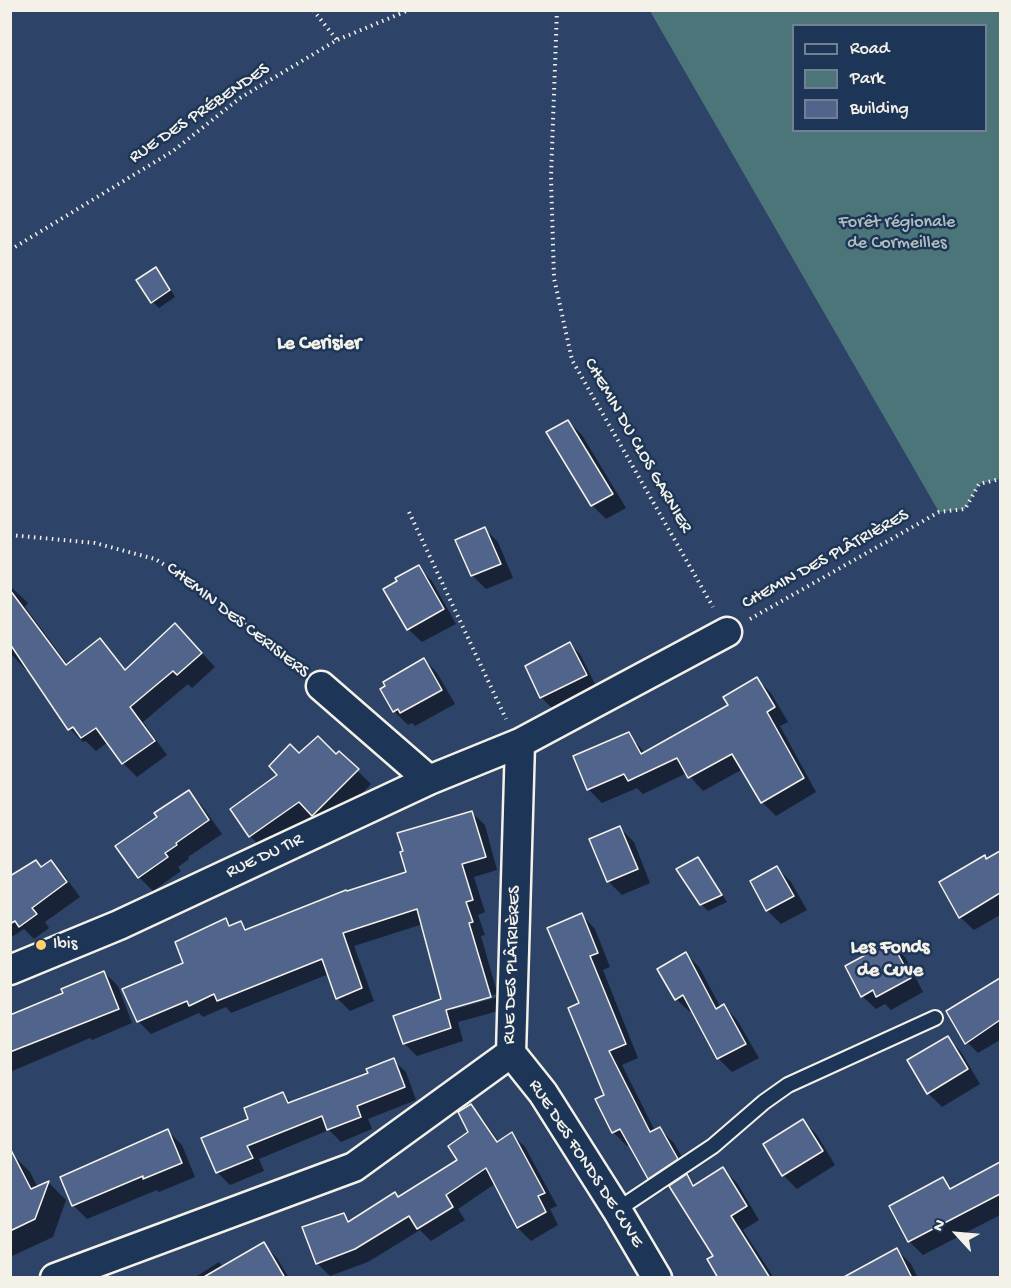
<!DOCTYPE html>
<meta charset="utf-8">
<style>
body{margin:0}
#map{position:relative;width:1011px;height:1288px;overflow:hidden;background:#2d4367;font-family:"Gochi Hand",sans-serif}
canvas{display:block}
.frame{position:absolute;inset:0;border:12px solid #f4f1e8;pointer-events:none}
.legend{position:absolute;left:792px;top:24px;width:195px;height:108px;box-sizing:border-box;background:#1d3557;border:2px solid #738091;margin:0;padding:8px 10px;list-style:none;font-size:18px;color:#f4f1e8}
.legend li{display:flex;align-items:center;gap:12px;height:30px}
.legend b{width:30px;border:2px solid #738091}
.north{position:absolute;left:927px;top:1204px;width:60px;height:60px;-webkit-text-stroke:4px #1d3557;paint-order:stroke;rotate:296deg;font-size:16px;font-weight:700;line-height:24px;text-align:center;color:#f4f1e8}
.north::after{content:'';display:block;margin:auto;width:21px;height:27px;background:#f4f1e8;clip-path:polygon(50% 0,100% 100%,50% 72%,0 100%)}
</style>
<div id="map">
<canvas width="1011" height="1288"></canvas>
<div class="frame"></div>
<ul class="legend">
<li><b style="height:8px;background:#1d3557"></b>Road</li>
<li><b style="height:16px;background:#4c757a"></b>Park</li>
<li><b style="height:16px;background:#51658c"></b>Building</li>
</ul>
<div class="north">N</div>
</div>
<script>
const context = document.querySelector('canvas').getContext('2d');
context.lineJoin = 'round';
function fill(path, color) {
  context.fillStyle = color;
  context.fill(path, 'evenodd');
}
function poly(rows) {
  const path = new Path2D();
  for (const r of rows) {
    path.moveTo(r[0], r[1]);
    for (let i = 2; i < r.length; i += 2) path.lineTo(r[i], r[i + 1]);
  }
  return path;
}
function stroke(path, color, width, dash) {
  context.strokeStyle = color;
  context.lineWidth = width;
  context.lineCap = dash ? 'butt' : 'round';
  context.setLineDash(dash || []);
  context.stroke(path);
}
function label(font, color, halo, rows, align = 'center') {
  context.font = font + ' "Gochi Hand",sans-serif';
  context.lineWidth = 5;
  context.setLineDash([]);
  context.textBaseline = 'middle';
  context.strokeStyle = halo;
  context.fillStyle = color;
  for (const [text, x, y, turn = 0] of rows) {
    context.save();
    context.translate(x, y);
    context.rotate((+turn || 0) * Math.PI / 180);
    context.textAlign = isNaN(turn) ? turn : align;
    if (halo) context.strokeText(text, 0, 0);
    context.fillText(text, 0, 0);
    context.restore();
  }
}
fill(poly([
 [650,11,1000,11,1000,479,979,484,965,509,939,512],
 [794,26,986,26,986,130,794,130]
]), '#4c757a');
fill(poly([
 [156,269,162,275,175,297,159,308,153,302],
 [568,421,582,435,626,508,606,519,592,505],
 [485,529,498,542,513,578,486,589,472,575],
 [418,567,432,581,456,624,422,642,408,629],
 [10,586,28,603,25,607,68,665,100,640,127,671,189,639,215,667,192,688,188,684,143,722,167,755,137,777,123,763,108,742,96,751,86,741,83,742,70,729,30,669,27,671,10,653],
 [570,644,580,654,596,686,552,708,541,697],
 [424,659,437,673,455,704,415,726,412,723,408,725,394,711],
 [757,679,771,693,788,722,780,726,816,792,776,816,762,802,743,769,703,791,687,773,643,794,637,788,602,803,588,789,628,734,645,753,730,706],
 [339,753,371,784,327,829,313,815,264,850,250,836,279,776,336,756],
 [189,792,202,806,222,834,188,857,189,859,178,867,181,871,153,891,139,877,118,847,159,817],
 [472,813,485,825,497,870,474,877,485,912,478,915,485,935,481,936,502,1010,458,1022,463,1041,417,1056,404,1043,443,1000,423,924,354,946,374,1001,350,1011,337,998,329,974,231,1013,226,1007,203,1017,199,1013,151,1034,138,1021,225,920,232,926,241,923,248,930,408,873],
 [497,994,498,997,452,1010,452,1006],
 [620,828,634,842,650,883,622,895,608,881,591,840],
 [1000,852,1000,915,974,930,960,917,985,857,988,860],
 [698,859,704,866,727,902,708,911,701,904],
 [50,862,64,875,80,897,45,922,49,928,34,939,24,929,10,938,10,880,42,868],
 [777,868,791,882,807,910,781,924,767,910],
 [582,915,595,929,610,967,603,970,638,1058,622,1065,655,1131,660,1129,674,1143,691,1173,686,1176,696,1186,723,1169,737,1183,759,1220,743,1230,774,1278,724,1278,715,1256,671,1186,663,1191,649,1178,630,1144,627,1146,613,1132,606,1096,581,1004],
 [891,943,905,957,923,992,891,1010,885,1004,876,1009,862,996],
 [685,953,699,967,721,1008,724,1006,737,1020,759,1058,732,1072,718,1058,693,1010,690,1012,676,999],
 [104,972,118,986,132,1023,92,1040,90,1038,10,1072,10,1017,65,994],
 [1000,979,1000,1040,978,1053,964,1039,948,1012],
 [948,1038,961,1052,980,1084,942,1107,928,1093],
 [393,1060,406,1072,416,1100,368,1119,372,1129,341,1142,329,1130,259,1159,264,1171,230,1185,217,1172,250,1119,283,1094,292,1103,370,1074],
 [470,1106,483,1119,499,1142,512,1134,525,1147,557,1206,550,1209,558,1225,531,1241,518,1228,496,1183,458,1209,465,1220,431,1241,420,1230,368,1262,330,1276,317,1263,344,1215,351,1222,399,1198,460,1161,470,1132],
 [803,1121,817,1135,835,1165,797,1189,783,1175],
 [168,1131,182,1145,195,1177,159,1192,157,1190,87,1219,73,1205],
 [12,1154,30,1172,38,1188,49,1183,66,1200,53,1237,10,1257,10,1155],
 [1000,1164,1000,1215,923,1255,909,1241,943,1179,953,1189],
 [263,1244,277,1258,289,1278,194,1278,219,1262,223,1267],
 [897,1250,911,1264,918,1278,854,1278]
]), '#0007');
const building = poly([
 [156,267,170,290,151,303,136,280,156,267],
 [568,420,613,494,591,506,546,432,568,420],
 [485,527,501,564,471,576,455,540,485,527],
 [419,565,444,609,407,630,383,589,397,581,395,578,419,565],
 [10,590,66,665,100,638,125,670,175,623,202,653,177,675,173,671,130,707,155,741,122,764,96,728,81,738,73,727,68,730,10,644,10,590],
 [570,642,587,675,540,698,525,666,570,642],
 [424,658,442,690,400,713,398,709,393,712,380,689,385,686,383,682,424,658],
 [757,677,775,707,767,712,804,778,761,803,732,754,688,778,677,758,628,781,624,774,587,790,573,756,629,732,641,754,728,705,723,697,757,677],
 [318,736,336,754,339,751,359,769,312,816,299,802,249,837,230,809,277,775,269,766,290,744,299,753,318,736],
 [189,790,209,820,176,843,177,845,165,853,168,857,138,878,115,846,157,817,154,813,189,790],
 [472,811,486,857,462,864,473,900,466,902,473,922,469,923,491,997,446,1010,451,1028,403,1044,393,1016,441,999,417,909,343,933,362,988,336,999,322,959,217,1001,214,994,189,1006,187,1001,137,1022,122,989,183,963,175,942,226,918,229,926,241,921,245,930,346,890,347,891,406,872,400,852,403,851,397,833,472,811],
 [620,826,638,869,607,882,589,839,620,826],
 [1000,851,1000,893,959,918,939,882,985,855,986,859,1000,851],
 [698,857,722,895,700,905,676,869,698,857],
 [36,860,41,867,51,860,67,882,32,908,37,914,19,927,15,921,10,924,10,876,36,860],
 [777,866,794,896,766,911,750,881,777,866],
 [582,913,598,953,590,956,626,1044,609,1051,650,1132,660,1127,678,1159,648,1179,620,1129,612,1133,595,1099,604,1095,568,1008,579,1003,547,928,582,913],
 [891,941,911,978,876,997,873,990,861,997,845,966,891,941],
 [686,952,716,1009,724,1004,746,1044,717,1059,683,995,675,1000,657,969,686,952],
 [104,971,119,1009,10,1052,10,1015,63,993,61,989,104,971],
 [1000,978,1000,1020,965,1044,946,1011,1000,978],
 [948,1036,968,1069,927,1094,907,1060,948,1036],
 [394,1058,405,1087,357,1106,361,1117,327,1130,322,1116,247,1146,253,1158,216,1173,201,1138,248,1119,244,1108,283,1092,288,1103,368,1073,366,1069,394,1058],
 [471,1104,497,1142,512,1132,545,1193,538,1196,546,1212,517,1228,486,1168,446,1195,453,1207,417,1229,409,1216,355,1249,316,1264,302,1227,344,1213,348,1222,395,1192,398,1197,457,1160,448,1146,468,1132,458,1112,471,1104],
 [803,1119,823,1151,782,1176,763,1144,803,1119],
 [168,1129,182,1163,143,1179,143,1176,72,1206,60,1177,168,1129],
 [10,1148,31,1189,49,1181,35,1219,10,1231,10,1148],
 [1000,1162,1000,1194,908,1242,889,1206,943,1177,950,1189,1000,1162],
 [723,1167,747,1206,731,1216,770,1278,718,1278,707,1259,713,1256,669,1186,687,1174,693,1186,723,1167],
 [264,1242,285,1278,202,1278,264,1242],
 [897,1248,912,1278,842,1278,897,1248]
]);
fill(building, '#51658c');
stroke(building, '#f4f1e8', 1.5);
const service = poly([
 [617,1210,713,1146,764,1102,788,1085,935,1018]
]);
const minor = poly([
 [321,686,429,780],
 [10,970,119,925,429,780,520,743,727,632],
 [511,1053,520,743],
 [511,1053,543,1093,617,1210,657,1278],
 [55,1278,354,1167,511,1053]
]);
stroke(service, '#f4f1e8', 18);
stroke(minor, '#f4f1e8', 33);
stroke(poly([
 [313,10,337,40],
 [557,10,551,177,554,278,572,360,713,607],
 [10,250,173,151,240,98,337,40,409,10],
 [409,512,506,719],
 [10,535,95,543,155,559,194,583,299,669],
 [750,619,939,512,965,509,979,484,1000,479]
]), '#f4f1e8', 4, [1.5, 4.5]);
stroke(service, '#1d3557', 14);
stroke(minor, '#1d3557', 28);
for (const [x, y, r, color] of [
 [41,945,6,"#ffd166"]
]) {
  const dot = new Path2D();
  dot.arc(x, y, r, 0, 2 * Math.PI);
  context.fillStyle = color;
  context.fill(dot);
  stroke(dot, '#1d3557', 2);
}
label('18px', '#f4f1e8', '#1d3557', [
 ["RUE DES PRÉBENDES",200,114,-34],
 ["CHEMIN DU CLOS GARNIER",637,446,60],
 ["CHEMIN DES PLÂTRIÈRES",826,560,-29],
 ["CHEMIN DES CERISIERS",237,621,38],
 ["RUE DU TIR",265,857,-25],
 ["RUE DES PLÂTRIÈRES",513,965,-88],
 ["RUE DES FONDS DE CUVE",585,1164,57]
]);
label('18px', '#b1bfbc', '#1d3557', [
 ["Forêt régionale",897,223],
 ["de Cormeilles",897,244]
]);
label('18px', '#f4f1e8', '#1d3557', [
 ["Ibis",53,945]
], 'left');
label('bold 20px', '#f4f1e8', '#1d3557', [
 ["Le Cerisier",319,345],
 ["Les Fonds",890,949],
 ["de Cuve",890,972]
]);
</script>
